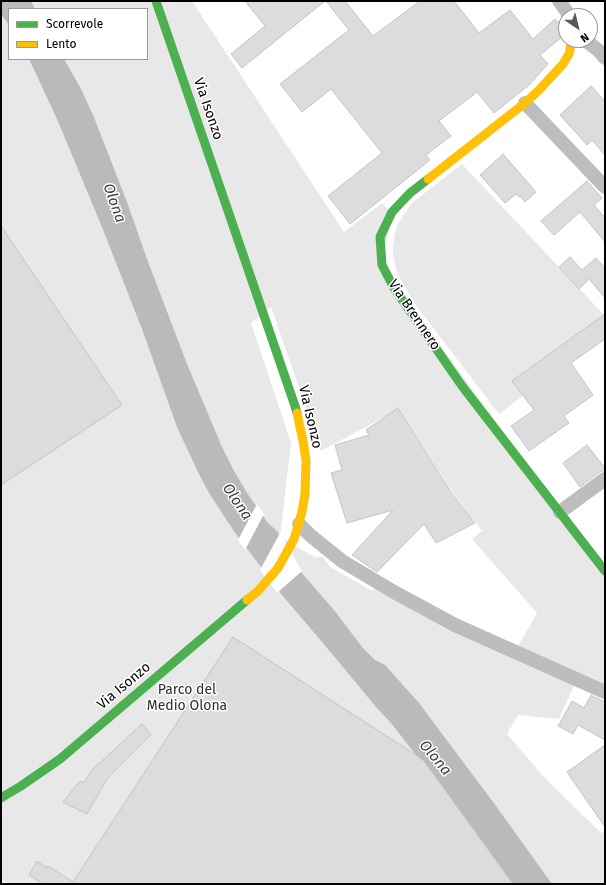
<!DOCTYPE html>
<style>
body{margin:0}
#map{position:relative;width:606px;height:885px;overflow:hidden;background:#fff;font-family:"Fira Sans",sans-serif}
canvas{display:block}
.frame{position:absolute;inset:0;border:2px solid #000;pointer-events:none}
.legend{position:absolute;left:8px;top:8px;width:140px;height:52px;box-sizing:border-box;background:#fff;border:1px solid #999;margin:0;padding:5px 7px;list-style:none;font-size:12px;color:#000}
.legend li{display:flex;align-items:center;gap:8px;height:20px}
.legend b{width:20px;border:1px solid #999}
.north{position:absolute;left:558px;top:8px;width:40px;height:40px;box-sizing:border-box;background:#fff;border:1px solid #999;border-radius:50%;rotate:145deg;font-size:11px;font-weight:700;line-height:16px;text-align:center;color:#000}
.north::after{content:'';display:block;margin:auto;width:14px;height:18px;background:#595959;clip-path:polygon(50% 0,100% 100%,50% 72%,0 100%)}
</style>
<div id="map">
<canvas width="606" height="885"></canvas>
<div class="frame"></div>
<ul class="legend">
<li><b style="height:5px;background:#4caf50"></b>Scorrevole</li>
<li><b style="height:5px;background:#ffc107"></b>Lento</li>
</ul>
<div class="north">N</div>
</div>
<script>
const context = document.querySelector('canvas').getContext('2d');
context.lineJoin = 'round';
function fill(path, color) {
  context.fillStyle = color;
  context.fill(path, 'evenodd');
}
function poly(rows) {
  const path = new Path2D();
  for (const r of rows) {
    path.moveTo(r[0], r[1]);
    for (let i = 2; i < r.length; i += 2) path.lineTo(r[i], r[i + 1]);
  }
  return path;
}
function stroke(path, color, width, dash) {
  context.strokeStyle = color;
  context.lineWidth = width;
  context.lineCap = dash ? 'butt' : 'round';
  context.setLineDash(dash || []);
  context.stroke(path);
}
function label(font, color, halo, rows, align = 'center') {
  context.font = font + ' "Fira Sans",sans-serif';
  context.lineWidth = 3;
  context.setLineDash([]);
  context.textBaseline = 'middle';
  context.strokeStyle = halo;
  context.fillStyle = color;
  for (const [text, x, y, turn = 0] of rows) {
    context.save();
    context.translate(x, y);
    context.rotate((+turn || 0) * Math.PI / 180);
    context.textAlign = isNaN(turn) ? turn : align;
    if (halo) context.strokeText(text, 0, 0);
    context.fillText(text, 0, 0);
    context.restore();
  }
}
fill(poly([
 [1,1,192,1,344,232,382,203,392,214,382,265,605,572,605,692,577,679,559,719,518,715,507,734,543,776,601,833,605,831,605,884,9,884,1,880],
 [9,9,147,9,147,59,9,59],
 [271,307,321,451,399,409,452,492,482,531,472,539,537,613,514,654,379,590,375,589,372,591,330,567,323,557,319,557,316,558,280,537,291,443,251,323],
 [462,164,604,315,524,395,499,414,415,304,398,275,393,255,393,245,395,233,398,224,404,214,412,203]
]), '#e8e8e8');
fill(poly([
 [1,1,31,1,35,9,9,9,9,25,1,14],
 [29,59,64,59,80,87,93,115,127,202,147,259,187,364,222,447,233,469,247,493,268,523,277,531,301,572,334,610,362,647,375,660,385,665,419,703,496,806,552,884,513,884,416,755,391,723,376,707,328,649,282,595,236,534,222,513,209,493,198,472,177,427,142,329,102,227,57,119]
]), '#bababa');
fill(poly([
 [257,504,264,514,245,550,238,540],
 [280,533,302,571,277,593,260,570]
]), '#fff');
const building = poly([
 [245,1,325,1,242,68,231,54,265,26,245,1],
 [326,1,345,1,373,36,420,1,454,1,479,33,510,10,533,39,555,19,566,31,562,37,540,55,548,64,529,85,494,113,477,92,439,121,451,136,426,155,430,160,350,224,328,196,382,153,331,89,302,112,280,84,349,30,326,1],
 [591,86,605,101,605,155,592,140,587,145,560,115,591,86],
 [503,154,536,192,525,202,520,196,519,197,516,194,505,203,480,175,503,154],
 [587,181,602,198,594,205,605,218,605,242,580,212,554,235,541,221,587,181],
 [1,226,122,405,1,485,1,226],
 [570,257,582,270,596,258,605,268,605,298,589,279,579,289,559,267,570,257],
 [605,314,605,339,571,363,593,395,564,416,569,423,529,451,511,426,534,410,512,381,605,314],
 [398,408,452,494,475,523,436,543,424,524,377,572,352,555,393,510,347,523,331,473,342,470,335,445,369,435,366,430,398,408],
 [587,445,605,468,605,470,600,472,580,487,563,463,587,445],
 [233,637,416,755,424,761,513,884,43,884,29,875,37,861,47,868,48,866,73,882,233,637],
 [591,695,605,702,605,740,578,725,573,734,558,726,572,701,584,708,591,695],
 [142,724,151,735,107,779,87,814,63,802,80,781,84,783,92,770,142,724],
 [605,745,605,827,567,772,605,745]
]);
fill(building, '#dcdcdc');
stroke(building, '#c4c4c4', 1);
stroke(poly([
 [559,1,567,12,569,16],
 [585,40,598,50,605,58],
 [525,103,605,187],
 [560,512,605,479],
 [299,524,311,536,342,561,394,592,455,625,605,692]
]), '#bdbdbd', 14);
stroke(poly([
 [156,1,295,406,297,413],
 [428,179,410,193,392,212,380,237,382,265,394,288,462,386,605,571],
 [1,798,21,786,60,759,247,600]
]), '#4caf50', 9);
stroke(poly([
 [428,179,525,103,539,90,563,64,569,54,572,40],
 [247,600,258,591,278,568,294,539,302,512,305,494,306,460,303,441,297,413]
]), '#ffc107', 9);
label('14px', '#000', '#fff', [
 ["Via Isonzo",208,109,71],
 ["Via Brennero",414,315,56],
 ["Via Isonzo",310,417,77],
 ["Via Isonzo",124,686,-40]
]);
label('14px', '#2d2d2d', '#fff', [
 ["Parco del",187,690],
 ["Medio Olona",187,706]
]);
label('italic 15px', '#3e3e3e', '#fff', [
 ["Olona",114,203,70],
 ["Olona",237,502,56],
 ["Olona",435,758,50]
]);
</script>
